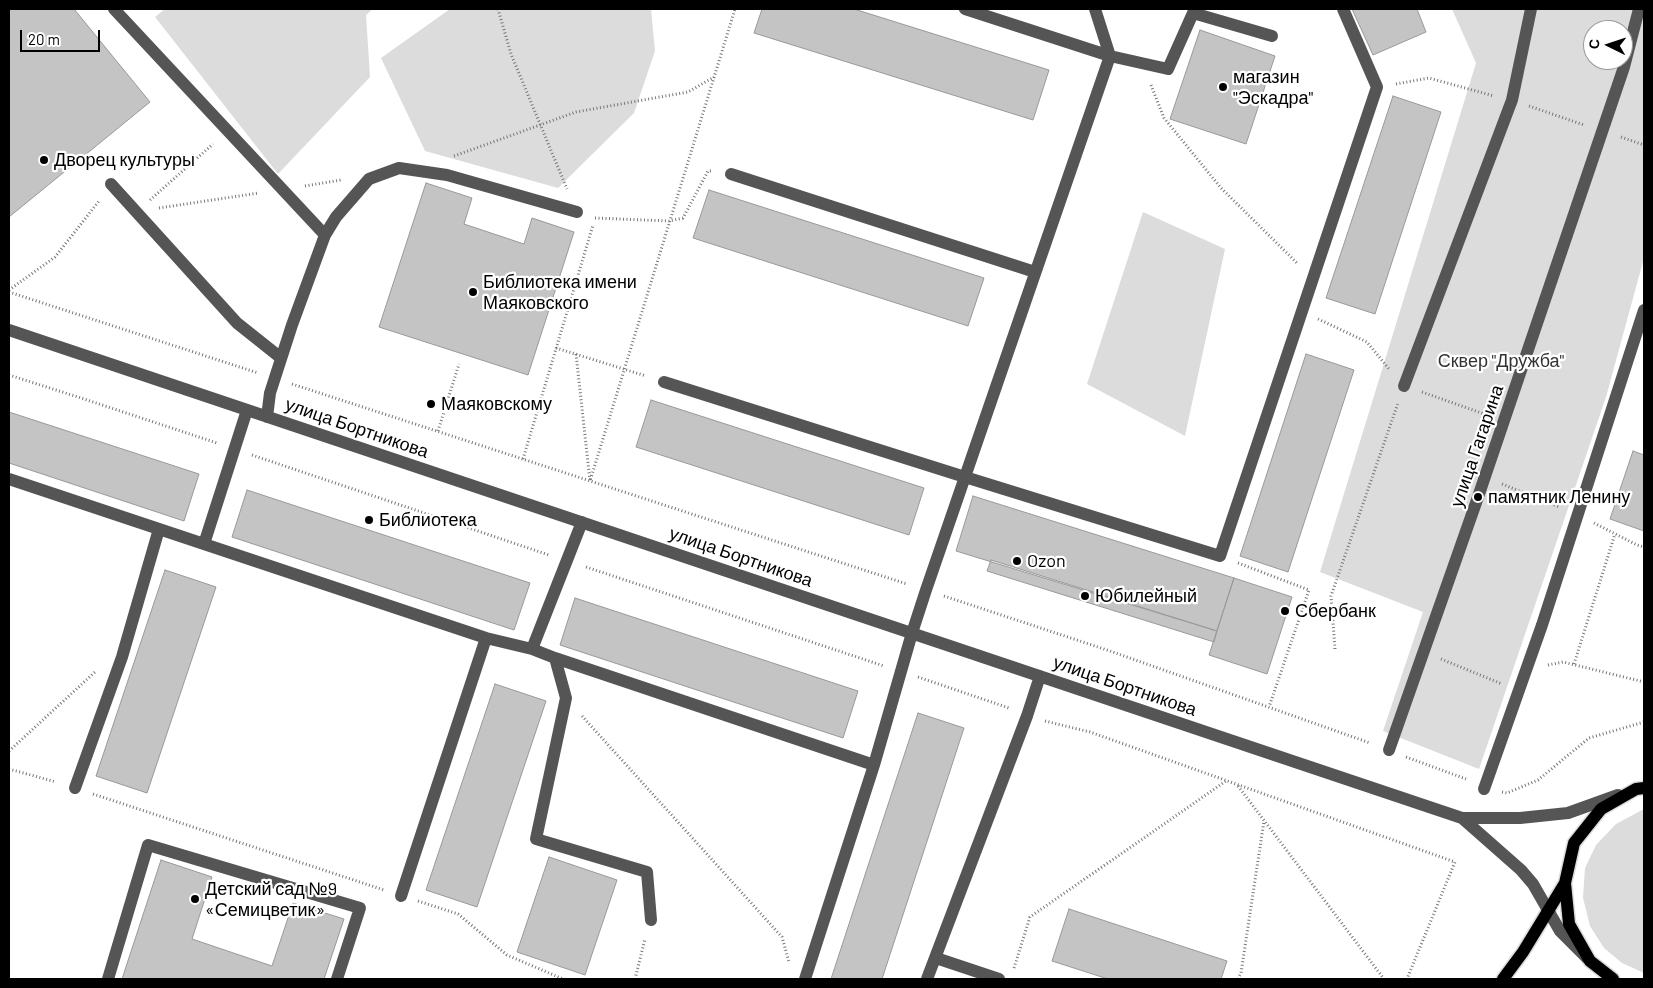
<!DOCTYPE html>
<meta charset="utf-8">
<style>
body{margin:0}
#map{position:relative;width:1653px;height:988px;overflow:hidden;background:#fff;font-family:Barlow,sans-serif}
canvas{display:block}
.frame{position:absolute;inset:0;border:10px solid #000;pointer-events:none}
.north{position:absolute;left:1583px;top:20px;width:50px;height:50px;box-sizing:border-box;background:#fff;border:1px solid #999;border-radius:50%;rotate:274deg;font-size:14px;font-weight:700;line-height:20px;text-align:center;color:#000}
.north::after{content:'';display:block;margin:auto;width:18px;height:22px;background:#000;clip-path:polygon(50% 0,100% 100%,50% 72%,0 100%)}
.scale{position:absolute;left:20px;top:30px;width:80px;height:22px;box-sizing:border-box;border:2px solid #000;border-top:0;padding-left:6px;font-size:15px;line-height:18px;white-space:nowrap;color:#000;-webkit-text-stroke:4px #fff;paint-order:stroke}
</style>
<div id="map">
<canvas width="1653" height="988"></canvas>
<div class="frame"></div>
<div class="north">С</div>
<div class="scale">20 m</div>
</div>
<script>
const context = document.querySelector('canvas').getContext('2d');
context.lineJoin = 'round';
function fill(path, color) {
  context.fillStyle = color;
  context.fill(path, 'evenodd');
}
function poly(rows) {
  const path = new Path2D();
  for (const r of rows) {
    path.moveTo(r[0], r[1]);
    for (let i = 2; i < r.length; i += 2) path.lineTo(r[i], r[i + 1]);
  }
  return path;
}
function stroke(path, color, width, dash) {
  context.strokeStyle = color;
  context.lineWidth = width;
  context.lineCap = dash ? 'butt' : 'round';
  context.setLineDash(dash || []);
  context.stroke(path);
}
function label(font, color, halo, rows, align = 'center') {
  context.font = font + ' Barlow,sans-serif';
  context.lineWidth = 4.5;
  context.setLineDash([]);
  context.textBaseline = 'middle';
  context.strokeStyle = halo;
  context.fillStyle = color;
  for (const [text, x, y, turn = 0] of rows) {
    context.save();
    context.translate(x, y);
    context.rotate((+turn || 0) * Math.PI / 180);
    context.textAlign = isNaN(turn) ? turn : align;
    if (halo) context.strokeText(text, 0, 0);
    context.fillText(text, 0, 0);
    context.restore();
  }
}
fill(poly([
 [165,9,373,9,366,15,370,77,278,174,155,17],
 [450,9,651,9,655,51,634,113,558,188,425,151,381,58],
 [1452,9,1644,9,1644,258,1606,397,1479,769,1383,731,1423,612,1320,572,1476,63],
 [1593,30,1623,30,1623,60,1593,60],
 [1143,212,1225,249,1185,436,1087,384],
 [1642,810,1644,810,1644,973,1622,963,1604,948,1590,926,1583,898,1585,868,1596,845,1616,824]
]), '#dcdcdc');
const building = poly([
 [9,9,74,9,150,102,9,217,9,9],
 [762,9,854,9,1049,70,1033,120,754,33,762,9],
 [1352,9,1417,9,1426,32,1373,55,1352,9],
 [1200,30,1275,56,1246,144,1170,119,1200,30],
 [1393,96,1441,112,1375,314,1326,298,1393,96],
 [426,183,472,198,464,224,524,244,532,218,574,232,528,375,379,327,426,183],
 [709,190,984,278,968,326,693,238,709,190],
 [1306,354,1354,370,1288,572,1240,556,1306,354],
 [651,400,924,488,909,535,636,447,651,400],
 [9,412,199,474,184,521,9,463,9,412],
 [1633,451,1644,455,1644,531,1610,519,1633,451],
 [247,490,530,583,514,630,232,537,247,490],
 [973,496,1234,578,1217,631,956,551,973,496],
 [991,560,1217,631,1214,642,987,571,991,560],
 [165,570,216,587,147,793,96,776,165,570],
 [1234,578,1292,597,1267,674,1209,655,1234,578],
 [575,598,858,691,843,738,560,645,575,598],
 [495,684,546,701,477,907,426,890,495,684],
 [918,713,964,728,882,979,831,979,918,713],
 [549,857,617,880,585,975,517,952,549,857],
 [161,860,212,877,192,939,272,966,293,903,344,919,324,979,122,979,161,860],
 [1069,909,1227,961,1221,979,1108,979,1052,961,1069,909]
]);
fill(building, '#c4c4c4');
stroke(building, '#999', 1);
const major = poly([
 [1503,979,1523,952,1565,883],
 [1613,979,1590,961,1569,924,1565,883,1574,843,1601,809,1636,789,1644,788]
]);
stroke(major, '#dbdbdb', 15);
stroke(poly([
 [498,9,511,54,567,189],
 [1396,84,1429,78,1494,96],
 [1151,85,1164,118,1221,188,1297,263],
 [1529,106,1584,125],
 [1621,137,1644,145],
 [454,156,576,112,688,92,714,77],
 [305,186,341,180],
 [150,200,213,144],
 [159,208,259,193],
 [595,218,669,221,683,218,708,171,713,171],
 [9,290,55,257,99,201],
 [9,292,258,373],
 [1318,319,1367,342,1389,369],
 [556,348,646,376],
 [576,354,590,481,735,9],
 [9,375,81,398,217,443],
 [292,384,907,584],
 [1422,392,1487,415],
 [438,431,459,364],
 [252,455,549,555],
 [523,459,593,225],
 [1502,484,1559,507],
 [1594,523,1637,545,1644,547],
 [1238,563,1309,590,1269,707],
 [586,567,884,666],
 [944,596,1110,651,1370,743],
 [1335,649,1331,596,1398,403],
 [1441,659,1502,684],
 [1574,664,1615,534],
 [1548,665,1563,662,1644,682],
 [918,677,1009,708],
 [582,716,782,937,789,962],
 [1045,721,1090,732,1455,862,1407,979],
 [9,751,95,672],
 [1406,757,1466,779],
 [9,769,56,782],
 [1238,786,1384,979],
 [1502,792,1507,793,1538,780,1589,738,1644,722],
 [93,794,384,890],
 [418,901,458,914,507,955,563,979],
 [1014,968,1030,917,1226,781],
 [635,979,645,939],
 [1238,979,1241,973,1264,821]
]), '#777', 3, [1, 2.5]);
stroke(poly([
 [114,9,325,235],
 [965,9,1110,56,1168,69,1193,13,1272,36],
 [731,174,1035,272],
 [111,184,237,323,281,358],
 [9,330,1462,818,1520,818,1568,813,1618,795],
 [664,382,965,477,1220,556,1377,87,1343,9],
 [1404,386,1512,100,1531,9],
 [267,417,270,393,292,325,325,235,336,217,369,179,399,168,447,175,577,212],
 [9,479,486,638,532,649,555,658],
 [204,544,247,410],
 [532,649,582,522],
 [1389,750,1478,497,1624,67,1639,9],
 [874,765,912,633,926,590,1110,56,1095,9],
 [75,788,122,657,159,529],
 [1484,789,1542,625,1644,310],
 [1462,818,1521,870,1533,884,1560,931,1587,958],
 [401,896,486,638],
 [651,920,647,872,536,839,566,698,555,658,874,765,805,979],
 [936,958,999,979],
 [108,979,148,845,360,908,337,979],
 [927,979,1027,716,1040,676]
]), '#555', 12);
stroke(major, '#000', 12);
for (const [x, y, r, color] of [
 [1223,87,5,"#000"],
 [44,160,5,"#000"],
 [473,292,5,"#000"],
 [431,404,5,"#000"],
 [1478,497,5,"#000"],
 [369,520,5,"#000"],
 [1017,561,5,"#000"],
 [1085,596,5,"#000"],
 [1285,611,5,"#000"],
 [195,899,5,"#000"]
]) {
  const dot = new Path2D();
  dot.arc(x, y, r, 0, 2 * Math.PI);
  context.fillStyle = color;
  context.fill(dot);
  stroke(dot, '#fff', 2);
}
label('18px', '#000', '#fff', [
 ["магазин",1233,77],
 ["\"Эскадра\"",1233,98],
 ["Дворец культуры",54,160],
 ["Библиотека имени",483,282],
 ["Маяковского",483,303],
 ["Маяковскому",441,404],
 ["памятник Ленину",1488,497],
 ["Библиотека",379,520],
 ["Ozon",1027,561],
 ["Юбилейный",1095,596],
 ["Сбербанк",1295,611],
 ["Детский сад №9",205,889],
 ["«Семицветик»",205,910]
], 'left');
label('18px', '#333', '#fff', [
 ["Сквер \"Дружба\"",1501,361]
]);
label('18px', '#000', '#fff', [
 ["улица Бортникова",357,428,19],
 ["улица Гагарина",1477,446,-71],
 ["улица Бортникова",741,557,19],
 ["улица Бортникова",1125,686,19]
]);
</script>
